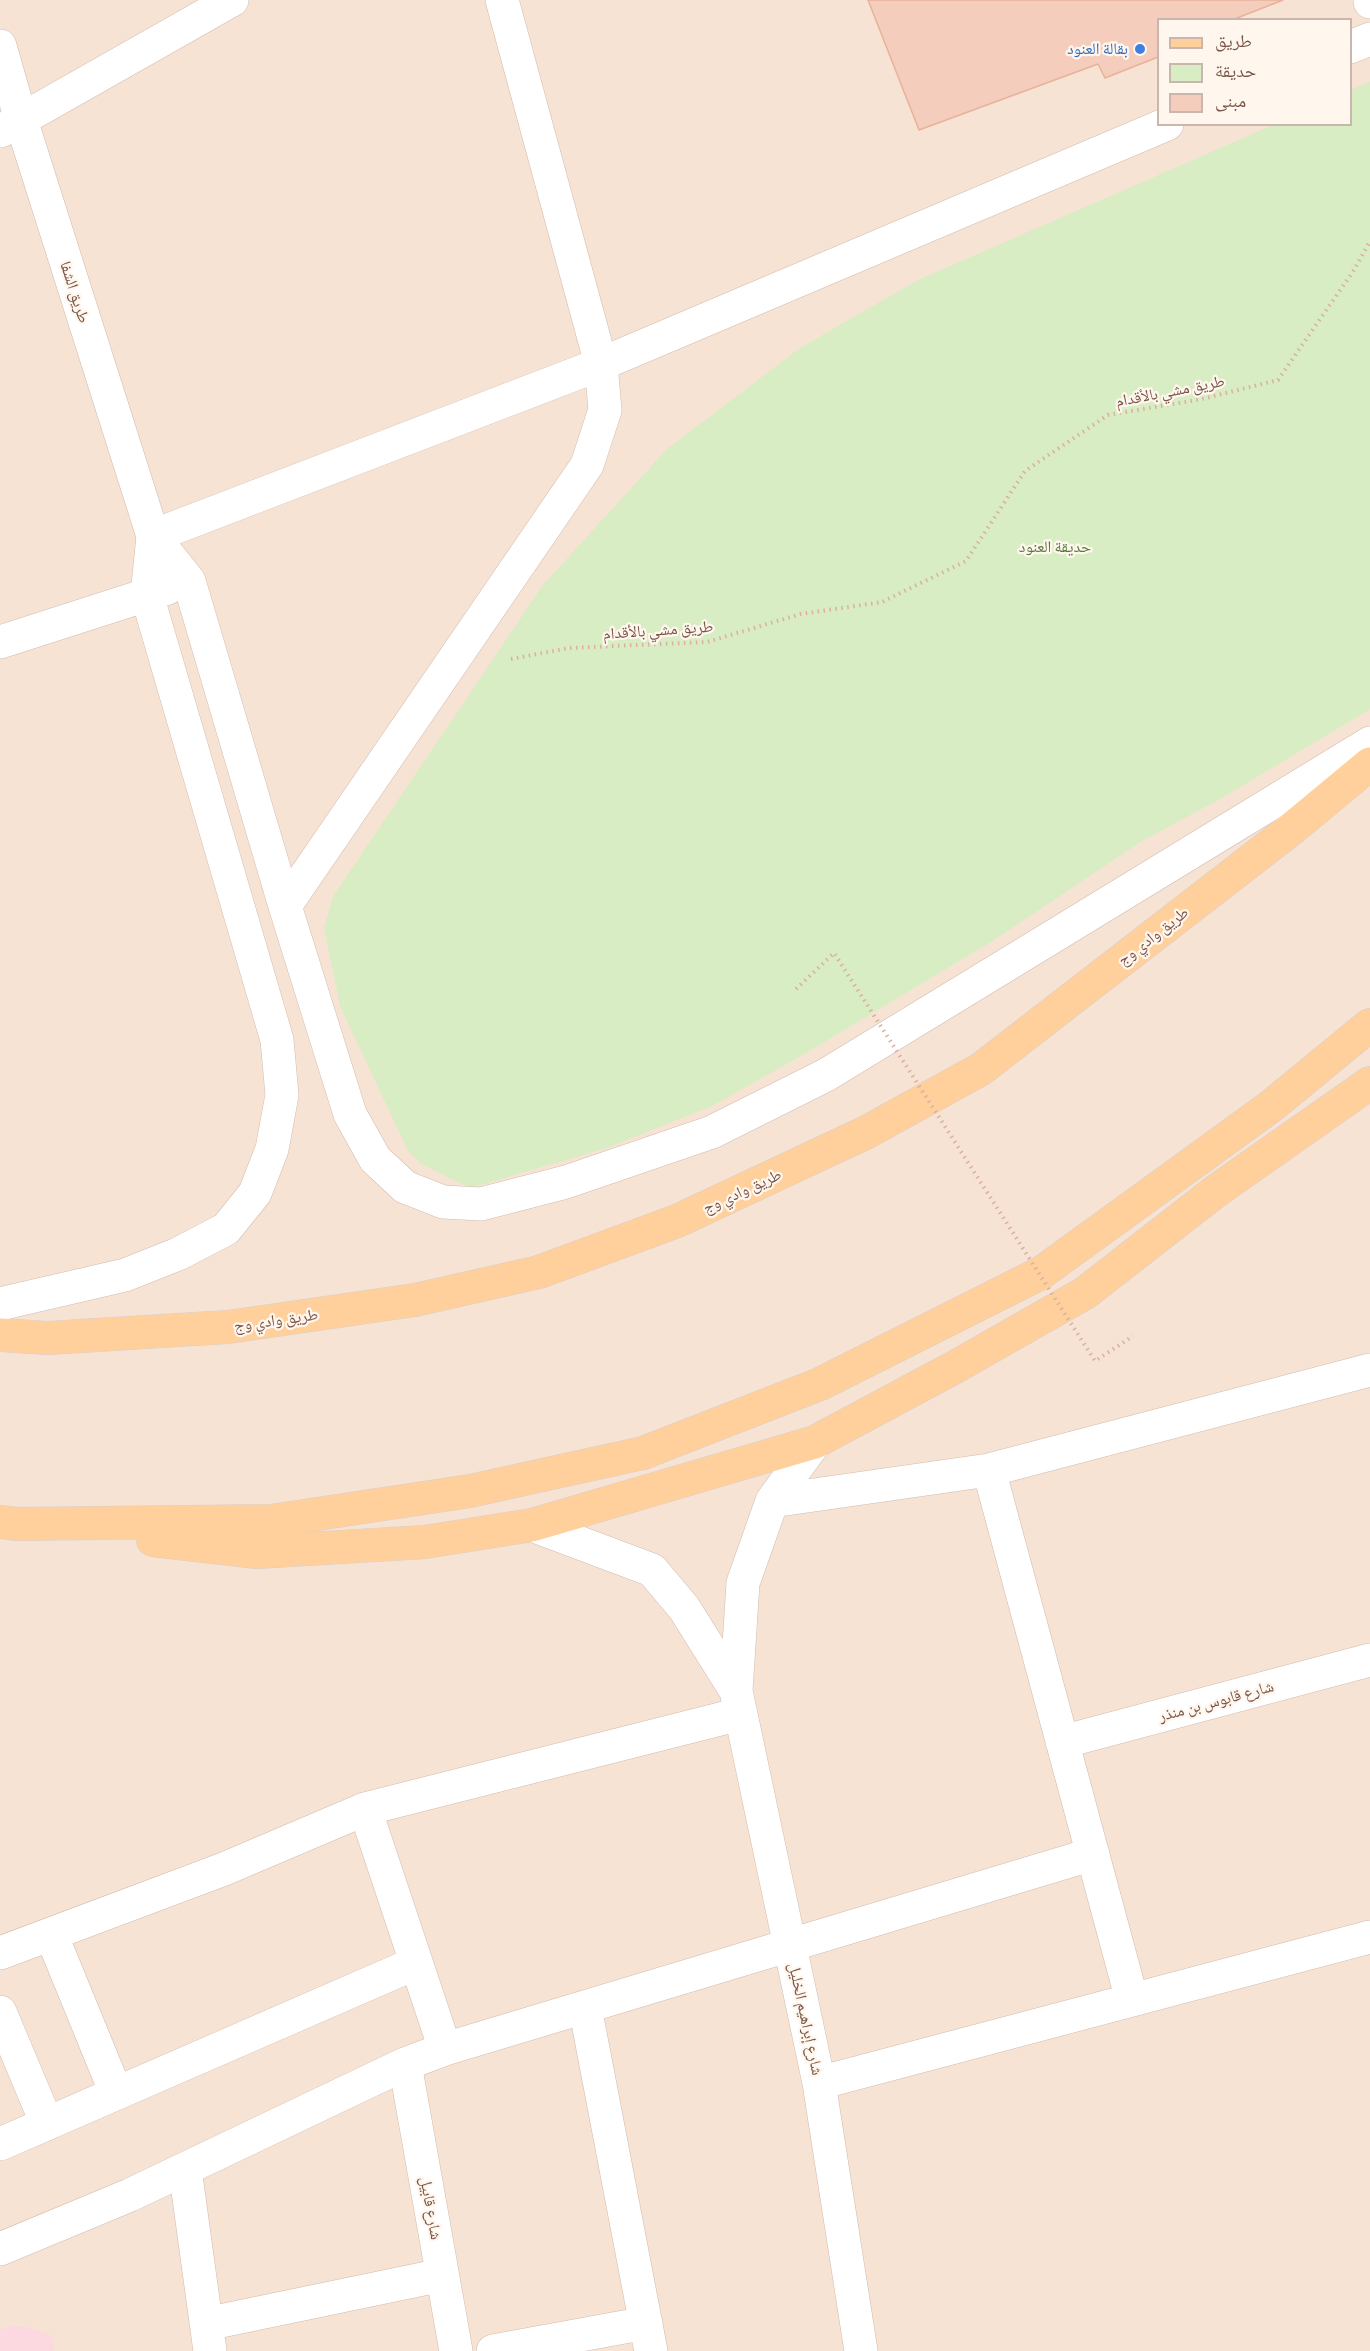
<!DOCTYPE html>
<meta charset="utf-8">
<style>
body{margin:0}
#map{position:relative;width:1370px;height:2351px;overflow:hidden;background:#fef2e6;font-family:Barlow,"Noto Naskh Arabic",sans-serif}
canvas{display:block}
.legend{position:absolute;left:1157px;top:18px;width:195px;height:108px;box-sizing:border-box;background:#fff7ee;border:2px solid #c9b6ac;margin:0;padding:8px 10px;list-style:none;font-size:18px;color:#795548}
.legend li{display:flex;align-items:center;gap:12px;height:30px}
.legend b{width:30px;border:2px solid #c9b6ac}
</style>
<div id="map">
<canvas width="1370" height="2351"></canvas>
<ul class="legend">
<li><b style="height:8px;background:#ffd09c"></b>طريق</li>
<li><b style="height:16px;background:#d8edc3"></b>حديقة</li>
<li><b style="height:16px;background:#f5cdbc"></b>مبنى</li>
</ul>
</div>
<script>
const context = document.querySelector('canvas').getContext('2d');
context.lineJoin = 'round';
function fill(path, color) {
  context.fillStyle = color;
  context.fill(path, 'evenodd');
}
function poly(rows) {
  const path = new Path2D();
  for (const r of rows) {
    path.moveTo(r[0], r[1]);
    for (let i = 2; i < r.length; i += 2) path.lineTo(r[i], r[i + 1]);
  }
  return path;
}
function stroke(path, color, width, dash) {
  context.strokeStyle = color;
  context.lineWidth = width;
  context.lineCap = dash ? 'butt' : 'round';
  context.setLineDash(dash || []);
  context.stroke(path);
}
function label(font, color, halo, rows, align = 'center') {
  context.font = font + ' Barlow,"Noto Naskh Arabic",sans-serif';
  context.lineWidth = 4.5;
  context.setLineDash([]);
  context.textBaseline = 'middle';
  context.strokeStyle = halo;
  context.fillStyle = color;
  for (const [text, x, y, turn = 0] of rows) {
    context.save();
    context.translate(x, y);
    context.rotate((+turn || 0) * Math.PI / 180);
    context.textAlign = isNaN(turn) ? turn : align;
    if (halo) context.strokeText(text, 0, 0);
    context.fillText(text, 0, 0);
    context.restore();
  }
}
fill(poly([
 [0,0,1370,0,1370,2351,0,2351],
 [1158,20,1350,20,1350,124,1158,124]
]), '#f6e3d4');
fill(poly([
 [9,2326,27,2327,51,2335,54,2351,0,2351,0,2330]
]), '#fcd8e0');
fill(poly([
 [1370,82,1370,709,1222,798,1142,841,991,942,806,1053,712,1106,607,1148,470,1188,420,1163,408,1151,340,1006,324,927,334,895,543,585,667,449,800,348,918,280,1273,125,1350,124,1351,90]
]), '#d8edc3');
const building = poly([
 [868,0,1283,0,1232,20,1158,20,1158,57,1105,78,1098,64,919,130,868,0]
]);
fill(building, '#f5cdbc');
stroke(building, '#e9b19b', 1.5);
const minor = poly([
 [1370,0,1370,2],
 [0,46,21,120,153,536,189,581,285,906,350,1114,375,1159,405,1187,443,1202,481,1204,566,1182,712,1132,826,1075,1370,743],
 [1350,47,1370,39],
 [1,131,232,0],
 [153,536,601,364,1167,124],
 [0,642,168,588],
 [285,906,587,465,605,410,601,364,502,0],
 [0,1304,125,1275,178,1254,226,1229,255,1193,272,1149,282,1095,277,1040,147,595,153,536],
 [815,1442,772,1501,743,1583,736,1691,819,2083,861,2351],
 [989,1470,1132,2000],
 [772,1501,989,1470,1370,1370],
 [532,1525,652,1570,684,1608,736,1691],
 [1062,1742,1370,1660],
 [365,1809,445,2049],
 [51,1934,116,2093],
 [0,1953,224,1869,365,1809,740,1714],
 [585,2007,651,2351],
 [0,2012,47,2124],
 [405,2064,456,2351],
 [819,2083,1370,1937],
 [0,2144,416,1963],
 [185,2169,210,2351],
 [0,2249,130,2195,405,2064,445,2049,1093,1854],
 [206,2324,442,2275],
 [493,2351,646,2323]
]);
const major = poly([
 [0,1335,48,1338,228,1327,415,1300,539,1272,677,1221,867,1132,981,1069,1294,827,1370,764],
 [0,1522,17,1524,271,1521,470,1491,643,1453,820,1384,1041,1273,1270,1107,1370,1025],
 [153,1540,257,1552,425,1542,532,1525,815,1442,955,1367,1085,1293,1216,1191,1370,1083]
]);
stroke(minor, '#d3bbad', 34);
stroke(major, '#d9cfcc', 34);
stroke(poly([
 [511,659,569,648,707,642,801,614,882,602,966,561,1025,471,1108,415,1202,399,1278,380,1354,270,1370,241]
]), '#dbb09e', 4, [1.5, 4.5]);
stroke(minor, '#fff', 33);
stroke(major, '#ffd09c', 33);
stroke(poly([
 [796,989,834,953,1095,1361,1133,1336]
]), '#dbb09e', 4, [1.5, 4.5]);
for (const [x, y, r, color] of [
 [1140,49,6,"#3f7fe0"]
]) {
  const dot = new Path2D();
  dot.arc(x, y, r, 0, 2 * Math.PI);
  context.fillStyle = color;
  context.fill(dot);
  stroke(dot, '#fff7ee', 2);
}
label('16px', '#366cbe', '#fff7ee', [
 ["بقالة العنود",1128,49]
], 'right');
label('16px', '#795548', '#fff7ee', [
 ["طريق الشفا",75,292,72],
 ["طريق مشي بالأقدام",1170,391,-11],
 ["طريق مشي بالأقدام",658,630,-4],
 ["طريق وادي وج",1153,936,-38],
 ["طريق وادي وج",742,1191,-25],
 ["طريق وادي وج",276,1320,-8],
 ["شارع قابوس بن منذر",1216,1701,-15],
 ["شارع إبراهيم الخليل",806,2019,78],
 ["شارع قابيل",431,2208,80]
]);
label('16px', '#557a3c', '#fff7ee', [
 ["حديقة العنود",1055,547]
]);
</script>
